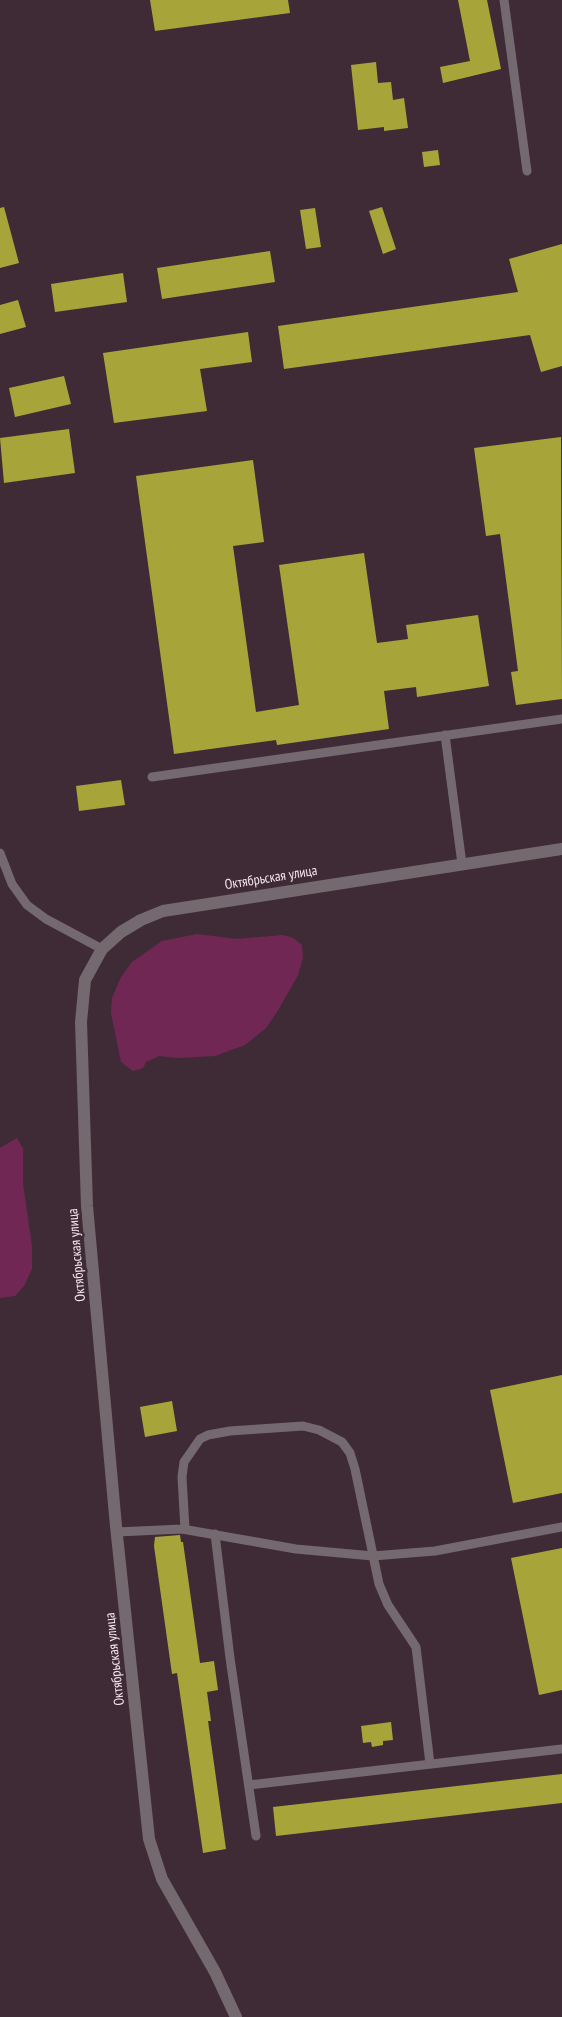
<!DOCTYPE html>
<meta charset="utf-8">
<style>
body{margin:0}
canvas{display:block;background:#3f2b36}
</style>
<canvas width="562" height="2017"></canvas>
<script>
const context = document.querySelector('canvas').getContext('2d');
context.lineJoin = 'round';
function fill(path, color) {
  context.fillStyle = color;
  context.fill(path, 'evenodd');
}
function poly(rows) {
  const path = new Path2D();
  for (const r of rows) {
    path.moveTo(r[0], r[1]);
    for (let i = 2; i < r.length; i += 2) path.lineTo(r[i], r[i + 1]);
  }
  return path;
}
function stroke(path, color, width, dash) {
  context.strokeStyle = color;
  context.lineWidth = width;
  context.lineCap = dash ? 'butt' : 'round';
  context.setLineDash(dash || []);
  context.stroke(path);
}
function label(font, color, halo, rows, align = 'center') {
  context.font = font + ' "PT Sans Narrow",sans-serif';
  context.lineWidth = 5;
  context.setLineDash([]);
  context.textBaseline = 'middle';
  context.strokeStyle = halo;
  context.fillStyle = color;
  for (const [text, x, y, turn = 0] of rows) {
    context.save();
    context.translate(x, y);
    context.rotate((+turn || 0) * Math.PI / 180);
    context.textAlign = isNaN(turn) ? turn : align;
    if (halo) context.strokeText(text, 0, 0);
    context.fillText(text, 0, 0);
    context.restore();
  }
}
fill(poly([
 [197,934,237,939,283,935,293,938,302,945,303,958,298,975,277,1012,266,1028,245,1045,215,1056,177,1058,159,1056,146,1062,143,1068,133,1071,121,1062,111,1013,112,998,121,977,132,962,162,941],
 [17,1138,23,1149,23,1184,32,1246,32,1269,24,1286,15,1296,0,1298,0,1148]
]), '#712753');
fill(poly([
 [150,0,288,0,290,13,155,31],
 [458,0,487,0,501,69,443,83,440,67,470,61],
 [376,62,378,83,391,82,393,100,404,98,408,128,384,131,384,127,358,130,351,65],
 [438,150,440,165,424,167,422,152],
 [4,207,19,263,0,268,0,208],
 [382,207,396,249,383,254,369,211],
 [315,208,321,247,306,249,300,210],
 [562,244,562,366,541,372,530,335,284,369,278,326,518,292,509,259],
 [270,251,275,282,162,299,157,268],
 [123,273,127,302,55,312,51,284],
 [18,300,26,327,0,334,0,305],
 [248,332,252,362,200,369,207,411,114,423,103,353],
 [64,376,71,404,15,417,9,388],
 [69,429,75,473,4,483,0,438],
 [561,437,562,699,516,705,511,672,518,671,500,534,486,536,474,448],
 [253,460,264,542,233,546,256,712,299,705,279,565,364,553,377,643,408,639,406,625,478,615,489,686,417,697,416,687,384,691,389,729,277,745,276,740,174,754,136,476],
 [121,780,125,805,79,811,76,786],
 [562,1375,562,1493,513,1503,490,1390],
 [172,1401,177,1431,145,1437,140,1407],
 [180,1535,181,1542,183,1542,200,1663,214,1661,218,1690,207,1692,211,1721,208,1721,226,1849,203,1853,177,1673,172,1674,154,1546,155,1537],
 [562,1548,562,1690,539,1695,511,1558],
 [391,1722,393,1740,383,1741,383,1745,372,1747,371,1742,363,1743,361,1726],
 [562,1774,562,1803,276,1836,273,1807]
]), '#a7a53a');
stroke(poly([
 [504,0,527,171],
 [445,735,462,864],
 [152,777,562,719],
 [0,853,12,884,27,905,46,919,102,949],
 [185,1529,182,1477,184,1462,200,1439,208,1435,230,1431,303,1426,319,1430,342,1442,350,1453,355,1469,379,1584,388,1605,416,1647,430,1764],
 [117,1532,182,1529,296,1549,373,1556,435,1551,562,1527],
 [215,1534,230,1658,256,1836],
 [249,1785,562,1749]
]), '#73696e', 9);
stroke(poly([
 [236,2017,215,1972,162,1879,149,1839,116,1526,87,1206,81,1022,85,980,102,949,121,932,141,920,163,911,562,849]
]), '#73696e', 12);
label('14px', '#f5e7ee', '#3f2b36', [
 ["Октябрьская улица",271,878,-9],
 ["Октябрьская улица",77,1255,-95],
 ["Октябрьская улица",115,1659,-96]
]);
</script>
